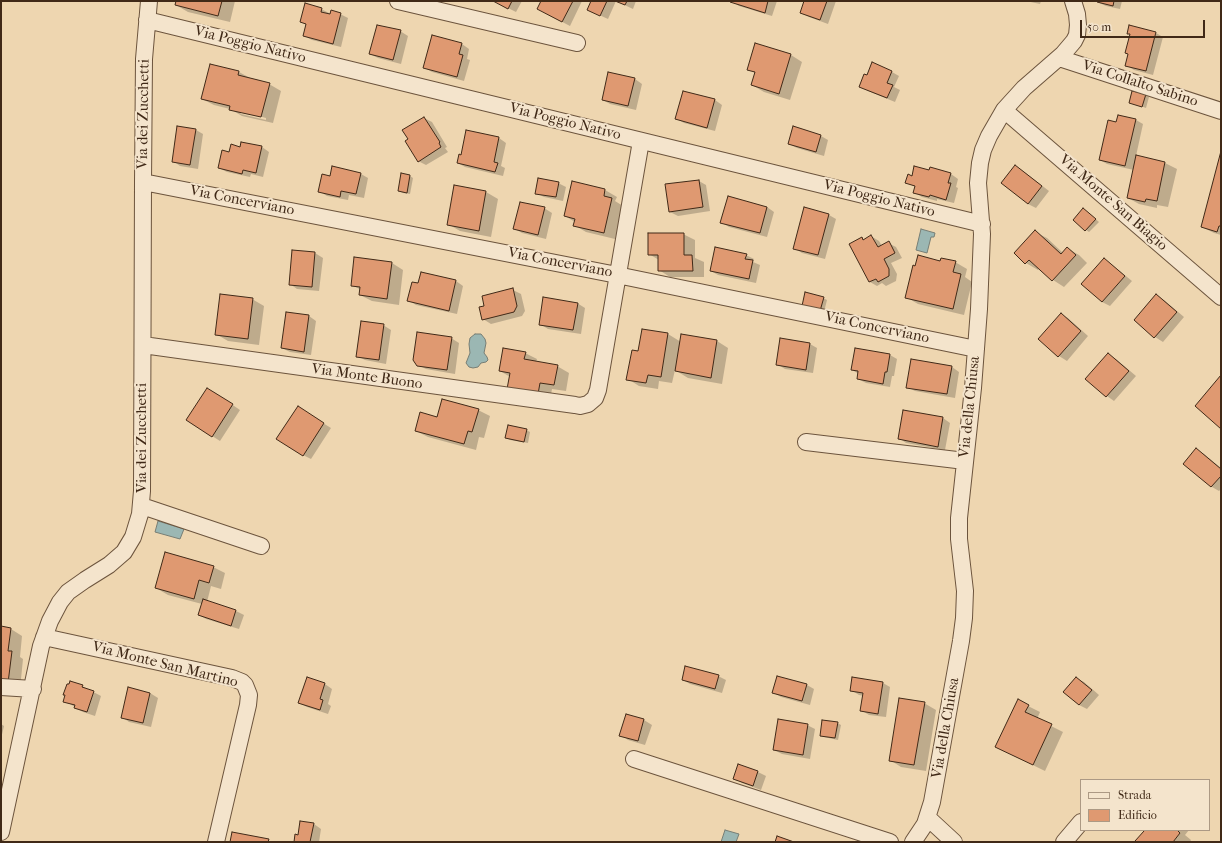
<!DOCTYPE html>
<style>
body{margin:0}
#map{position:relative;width:1222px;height:843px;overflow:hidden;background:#eed6b0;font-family:"IM FELL French Canon",serif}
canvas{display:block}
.frame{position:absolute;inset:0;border:2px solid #402917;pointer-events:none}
.legend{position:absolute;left:1080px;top:779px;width:130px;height:52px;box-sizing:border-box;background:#f4e4cc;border:1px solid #ac9984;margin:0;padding:5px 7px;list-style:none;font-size:12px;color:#402917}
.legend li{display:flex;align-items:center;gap:8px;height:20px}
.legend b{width:20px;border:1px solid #ac9984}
.scale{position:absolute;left:1080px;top:20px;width:125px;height:18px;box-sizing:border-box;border:2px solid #402917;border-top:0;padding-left:5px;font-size:12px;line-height:14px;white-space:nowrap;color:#402917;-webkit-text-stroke:3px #f4e4cc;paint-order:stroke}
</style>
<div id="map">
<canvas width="1222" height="843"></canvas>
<div class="frame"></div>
<ul class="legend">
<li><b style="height:5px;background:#f4e4cc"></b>Strada</li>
<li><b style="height:11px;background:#df9971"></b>Edificio</li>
</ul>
<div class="scale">50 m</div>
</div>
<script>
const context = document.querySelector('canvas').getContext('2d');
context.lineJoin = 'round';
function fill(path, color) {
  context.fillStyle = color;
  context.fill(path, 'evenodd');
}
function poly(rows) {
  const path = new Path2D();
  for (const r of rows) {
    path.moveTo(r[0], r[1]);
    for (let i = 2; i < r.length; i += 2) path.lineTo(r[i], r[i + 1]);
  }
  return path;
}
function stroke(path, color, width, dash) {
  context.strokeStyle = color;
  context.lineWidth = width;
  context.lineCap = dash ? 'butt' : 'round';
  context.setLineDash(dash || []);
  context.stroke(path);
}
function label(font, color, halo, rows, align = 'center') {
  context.font = font + ' "IM FELL French Canon",serif';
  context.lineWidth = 4;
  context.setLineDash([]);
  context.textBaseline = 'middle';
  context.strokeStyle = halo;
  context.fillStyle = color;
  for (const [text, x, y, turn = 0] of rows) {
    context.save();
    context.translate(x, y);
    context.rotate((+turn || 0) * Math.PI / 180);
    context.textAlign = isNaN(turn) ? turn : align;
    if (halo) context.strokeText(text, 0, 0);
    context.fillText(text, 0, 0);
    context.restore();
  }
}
const water = poly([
 [921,229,935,233,934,237,931,237,927,253,916,250,921,229],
 [475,334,481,334,485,339,486,343,484,353,487,357,488,360,486,362,481,363,478,367,473,368,469,367,466,363,470,353,469,344,470,338,475,334],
 [158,521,184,529,180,539,155,532,158,521],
 [725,830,739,834,736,842,721,842,725,830]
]);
fill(water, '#9bb7b3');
stroke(water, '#777e75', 1);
fill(poly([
 [177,1,235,1,230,22,188,12,176,5],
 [494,1,522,1,516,12],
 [542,1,582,1,570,26,545,13],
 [592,1,636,1,633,9,616,1,608,19,588,10],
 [732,1,777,1,772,16,739,6],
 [805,1,836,1,828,24,809,17,801,13],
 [1026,1,1041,1,1040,4],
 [1095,1,1122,1,1120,9,1106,6],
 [321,9,329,13,329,15,340,14,348,18,341,47,312,40,304,36,307,25,301,22],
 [400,31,408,36,401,64,378,58,370,54],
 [1128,33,1156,33,1163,37,1153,75,1134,70,1126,65,1129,54,1131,35],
 [462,44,469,49,467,59,470,60,464,81,432,72,425,68],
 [756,44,791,55,802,62,790,100,764,92,752,85,755,73,748,69],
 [239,72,250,78,269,84,281,91,273,123,242,116,230,109,214,105,202,99],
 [239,111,266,118,266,120,241,114],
 [892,72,899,76,894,87,900,90,895,102,868,91,860,86],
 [635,79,642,84,636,110,610,104,603,100],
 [1145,95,1149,97,1146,108,1130,102],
 [715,100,722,105,715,131,684,123,677,119],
 [424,118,432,122,447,147,445,148,448,152,426,165,418,161,409,139],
 [1136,120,1143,124,1136,156,1165,163,1177,169,1168,207,1157,205,1157,208,1139,204,1128,198,1134,170,1107,164,1100,160,1117,123],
 [196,130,203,134,198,169,180,166,173,161],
 [467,131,499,138,506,143,501,166,505,168,503,176,465,167,458,163,461,156],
 [821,136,828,140,824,156,797,148,789,144],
 [262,147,269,152,263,177,251,174,250,177,227,172,219,168,230,153,241,148],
 [1221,155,1221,235,1214,233,1202,227],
 [1015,166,1023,171,1049,191,1036,208,1028,204],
 [930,168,951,174,958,179,956,187,958,188,954,203,937,199,937,201,922,197,914,192,916,187,907,183,912,177,930,171],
 [361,174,368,178,364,198,349,195,348,200,327,196,319,191,331,177],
 [410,176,413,178,410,194,403,193,399,191],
 [699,181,706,185,710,211,678,216,670,212],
 [558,183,566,187,563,201,544,197,536,193],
 [573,183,605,190,617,197,615,201,623,206,615,239,586,232,574,225,575,222,565,216],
 [455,186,486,192,498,199,491,237,460,231,448,224],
 [767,207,774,212,767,237,729,227,721,222],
 [544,208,552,213,546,239,522,233,515,229],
 [1084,209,1099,222,1089,232,1086,230],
 [829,215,836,219,825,259,802,253,794,248],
 [1035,232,1047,238,1063,253,1067,248,1079,255,1087,263,1064,287,1053,280,1039,268,1038,270,1026,263],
 [683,234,695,240,695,258,704,262,704,277,670,277,659,270,659,260,649,254],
 [871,236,879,241,882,246,888,243,896,247,902,258,891,263,897,274,896,281,886,286,882,283,877,286,870,282,862,238,864,240],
 [293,251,315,253,323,258,319,291,297,289,290,284],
 [746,255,754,259,753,262,760,265,756,283,718,275,711,271],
 [1104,260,1111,264,1132,281,1110,306,1102,302],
 [941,262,955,262,967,269,965,277,972,282,964,315,918,304,906,297],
 [392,263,403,270,399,305,372,301,360,295,361,290,352,285],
 [422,273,456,281,463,286,457,314,416,305,408,300,419,284],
 [513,290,521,294,525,311,522,316,491,324,483,319],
 [1157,295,1164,300,1184,317,1163,342,1155,337,1135,320],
 [823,298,827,300,824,312,806,308],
 [252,299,264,306,259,345,228,341,216,334],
 [577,303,585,308,581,334,548,329,540,324],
 [287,313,309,316,316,321,311,355,290,352,282,348],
 [1061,314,1068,318,1088,336,1067,361,1059,356,1039,339],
 [383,325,391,330,386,364,365,360,357,356],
 [643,330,668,334,681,342,682,335,717,341,728,348,722,384,688,378,675,370,672,383,659,381,658,389,639,386,628,379,639,353],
 [451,338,459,343,455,374,426,369,418,365],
 [810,344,817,348,813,373,785,369,777,364],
 [525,353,537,359,536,362,557,366,569,373,566,391,552,389,550,400,500,371],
 [1108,354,1116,359,1136,376,1114,401,1107,396],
 [890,355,897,359,894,376,892,376,890,387,866,383,858,379,859,374,852,370],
 [952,367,959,372,955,398,915,391,907,387],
 [215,393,240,410,220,441,187,420],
 [478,410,490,416,484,438,479,437,476,450,428,437,416,431,438,418],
 [305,412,331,428,311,459,303,455],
 [943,418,950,423,945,450,906,443,899,438],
 [526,430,530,432,528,443,510,440,506,438],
 [1197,450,1204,454,1221,468,1221,489,1219,491,1212,487,1185,464],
 [213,567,225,573,221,589,211,586,207,602,236,611,244,615,239,629,206,619,199,615,202,604,168,595,156,588],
 [1,627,11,629,22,636,20,657,23,659,20,689,1,681],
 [718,676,726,680,722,693,690,684,683,680],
 [1076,678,1084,682,1099,695,1087,709,1079,705,1064,692],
 [307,679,325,684,332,689,328,704,331,706,328,714,307,707,299,703],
 [883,683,890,687,886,717,869,715,861,710,864,696,859,695,851,690],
 [807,685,814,689,810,705,781,697,774,693],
 [82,686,101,696,95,716,83,712,75,708,75,707,65,701],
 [128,689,150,693,158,698,151,727,129,722,122,717],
 [924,703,936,710,926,771,901,767,890,760],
 [1028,706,1040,712,1037,719,1063,732,1045,771,1008,753,997,747],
 [627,715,644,720,652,725,645,745,628,740,621,735],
 [837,723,841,725,838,740,824,737,821,735],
 [1,724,4,726,1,739],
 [807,725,815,729,810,759,782,754,774,750],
 [739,765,758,772,766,776,761,790,742,783,734,778],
 [314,824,321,829,319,842,295,842,298,836],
 [1145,830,1189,830,1185,835,1191,840,1190,842,1138,842,1145,831]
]), '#0003');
const building = poly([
 [176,1,222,1,218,16,175,5,176,1],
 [493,1,512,1,508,9,493,1],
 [541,1,573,1,562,22,537,9,541,1],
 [591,1,607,1,600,16,587,10,591,1],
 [615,1,627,1,625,5,615,1],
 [731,1,768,1,765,13,730,2,731,1],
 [804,1,827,1,820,20,800,13,804,1],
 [1098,1,1114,1,1113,6,1097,2,1098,1],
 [305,3,322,8,321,12,330,14,331,10,341,13,333,44,303,36,306,24,300,22,305,3],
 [377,25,401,30,393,60,369,54,377,25],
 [1129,25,1156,32,1146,71,1125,66,1128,54,1125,53,1130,34,1127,34,1129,25],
 [432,35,462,43,459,54,463,55,457,77,423,68,432,35],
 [755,43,791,54,779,94,751,85,755,72,747,70,755,43],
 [872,62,892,71,887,83,893,85,887,98,859,87,864,74,867,75,872,62],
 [210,64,239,71,238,75,270,83,261,117,229,110,230,106,201,99,210,64],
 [608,72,635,78,628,106,602,100,608,72],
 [683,91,715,99,707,128,675,119,683,91],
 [1132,91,1146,94,1142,107,1129,103,1132,91],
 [1118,115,1136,119,1125,166,1099,160,1108,120,1116,122,1118,115],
 [424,117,440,142,439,143,441,147,418,162,405,141,408,139,402,130,424,117],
 [177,126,196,129,190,165,172,162,177,126],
 [793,126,821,135,816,152,788,144,793,126],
 [466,130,499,137,494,162,498,163,495,172,457,163,459,154,461,155,466,130],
 [241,142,262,146,256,173,243,170,242,174,218,168,222,150,229,152,231,144,240,147,241,142],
 [1221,151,1221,226,1219,226,1217,232,1201,227,1221,151],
 [1136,155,1165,162,1157,201,1146,199,1145,202,1127,198,1136,155],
 [1015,165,1042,186,1028,204,1001,183,1015,165],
 [332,166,361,173,356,194,341,191,340,197,318,192,322,174,330,176,332,166],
 [914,166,929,170,930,167,951,173,948,183,951,183,946,200,930,195,929,197,913,193,915,186,905,183,908,174,912,176,914,166],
 [401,173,410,175,407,193,398,191,401,173],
 [538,178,559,182,556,197,535,194,538,178],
 [699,180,703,207,669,212,665,184,699,180],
 [572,181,605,189,604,196,612,198,604,233,573,226,575,219,564,216,572,181],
 [454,185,486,191,479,231,447,225,454,185],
 [728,196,767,207,760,233,720,223,728,196],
 [520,202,545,207,538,235,513,229,520,202],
 [804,207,829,214,818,255,793,249,804,207],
 [1083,208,1096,219,1085,231,1073,220,1083,208],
 [1035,230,1061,254,1067,247,1076,255,1052,281,1029,260,1025,264,1014,253,1035,230],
 [648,233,684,233,684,255,692,255,693,271,658,271,658,255,648,255,648,233],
 [871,235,878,247,889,241,895,253,884,259,889,269,889,276,878,282,876,279,869,282,849,244,862,237,863,240,871,235],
 [715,247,747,254,745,259,753,260,749,279,710,271,715,247],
 [292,250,315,252,312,287,289,285,292,250],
 [918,255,940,261,941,258,956,261,953,272,961,274,953,309,905,298,913,265,915,266,918,255],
 [354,257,392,262,387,299,359,295,360,287,351,286,354,257],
 [1104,258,1125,276,1102,302,1081,284,1104,258],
 [421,272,456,280,449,311,407,301,412,282,418,283,421,272],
 [513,288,517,306,514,312,482,320,479,307,484,306,482,296,513,288],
 [805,292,824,297,820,311,802,306,805,292],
 [220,294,253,298,248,339,215,335,220,294],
 [1156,294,1177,312,1154,338,1134,320,1156,294],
 [543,297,578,303,573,330,539,325,543,297],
 [286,312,309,315,304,352,281,348,286,312],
 [1061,313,1081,331,1058,357,1038,339,1061,313],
 [361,321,384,324,379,360,356,357,361,321],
 [642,329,668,333,661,377,648,375,646,383,626,380,632,350,638,351,642,329],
 [417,332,452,337,447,370,417,366,413,360,417,332],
 [681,334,717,340,711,378,675,371,681,334],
 [780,338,810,343,806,370,776,365,780,338],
 [503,348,526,352,524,359,558,365,554,385,540,383,538,394,507,389,510,373,499,371,503,348],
 [855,348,890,354,887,372,885,372,883,384,857,379,858,371,851,370,855,348],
 [1108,353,1129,371,1106,397,1085,379,1108,353],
 [911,359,952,366,947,394,906,388,911,359],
 [1221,375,1221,429,1195,406,1221,375],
 [207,388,233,404,212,437,186,420,207,388],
 [442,399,479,409,472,432,468,431,464,444,415,431,420,412,437,417,442,399],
 [298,406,324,423,303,456,276,439,298,406],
 [903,410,943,417,938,447,898,439,903,410],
 [508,425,527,429,524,442,505,438,508,425],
 [1196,448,1221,469,1221,476,1211,487,1183,464,1196,448],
 [165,552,214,566,209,583,199,580,194,599,155,588,165,552],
 [203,599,236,610,231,626,198,615,203,599],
 [1,626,11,628,8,651,12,651,8,683,1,682,1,626],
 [685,666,719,675,715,689,682,680,685,666],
 [777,676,807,684,802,701,772,693,777,676],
 [307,677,325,683,320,699,323,700,320,710,298,703,307,677],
 [852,677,883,682,878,714,860,711,863,693,850,691,852,677],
 [1076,677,1092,690,1079,705,1063,692,1076,677],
 [70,681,83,685,82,687,94,691,87,712,74,708,75,705,63,702,65,695,63,695,67,684,69,684,70,681],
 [128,687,150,693,143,723,121,718,128,687],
 [899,698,925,702,914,765,889,761,899,698],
 [1018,699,1029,705,1025,712,1052,724,1033,765,995,747,1018,699],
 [626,714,644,719,638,741,619,736,626,714],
 [778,719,808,724,803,755,773,750,778,719],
 [822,720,838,722,835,738,820,736,822,720],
 [738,764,758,771,753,786,733,779,738,764],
 [300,821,314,823,310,842,294,842,295,834,298,835,300,821],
 [1143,830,1177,830,1180,833,1173,842,1136,842,1135,841,1144,831,1143,830],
 [232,832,269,839,268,842,230,842,232,832],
 [777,836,794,842,775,842,777,836]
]);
fill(building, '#df9971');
stroke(building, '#402917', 1);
const street = poly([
 [398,1,577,43],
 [147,20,982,224],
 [1059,58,1221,111],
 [1004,110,1221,297],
 [143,182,617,275,976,349],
 [143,345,575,405,580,406,588,404,595,398,598,390,641,141],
 [806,442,965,461],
 [142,506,261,546],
 [44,637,232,678,242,682,245,685,249,695,248,705,216,842],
 [1,687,33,689],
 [634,759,890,842],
 [928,818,954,842],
 [1,832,41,646,50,621,60,602,68,592,85,580,109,565,124,552,133,537,140,514,142,491,143,182,144,59,149,1],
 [913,842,925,824,932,802,961,641,964,618,965,591,959,539,959,518,973,388,979,309,982,234,978,183,980,163,983,150,989,136,1004,110,1024,88,1063,54,1074,41,1077,35,1078,25,1077,14,1073,1],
 [1064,842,1081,822]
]);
stroke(street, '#6c543d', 18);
stroke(street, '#f4e4cc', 16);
label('15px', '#402917', '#f4e4cc', [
 ["Via Poggio Nativo",250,45,14],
 ["Via Collalto Sabino",1140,84,18],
 ["Via dei Zucchetti",144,114,-89],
 ["Via Poggio Nativo",565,122,14],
 ["Via Poggio Nativo",879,199,14],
 ["Via Concerviano",242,201,11],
 ["Via Monte San Biagio",1113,203,41],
 ["Via Concerviano",560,263,11],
 ["Via Concerviano",877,328,12],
 ["Via Monte Buono",367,377,8],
 ["Via della Chiusa",970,407,-84],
 ["Via dei Zucchetti",142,438,-90],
 ["Via Monte San Martino",165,665,14],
 ["Via della Chiusa",946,728,-80]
]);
</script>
